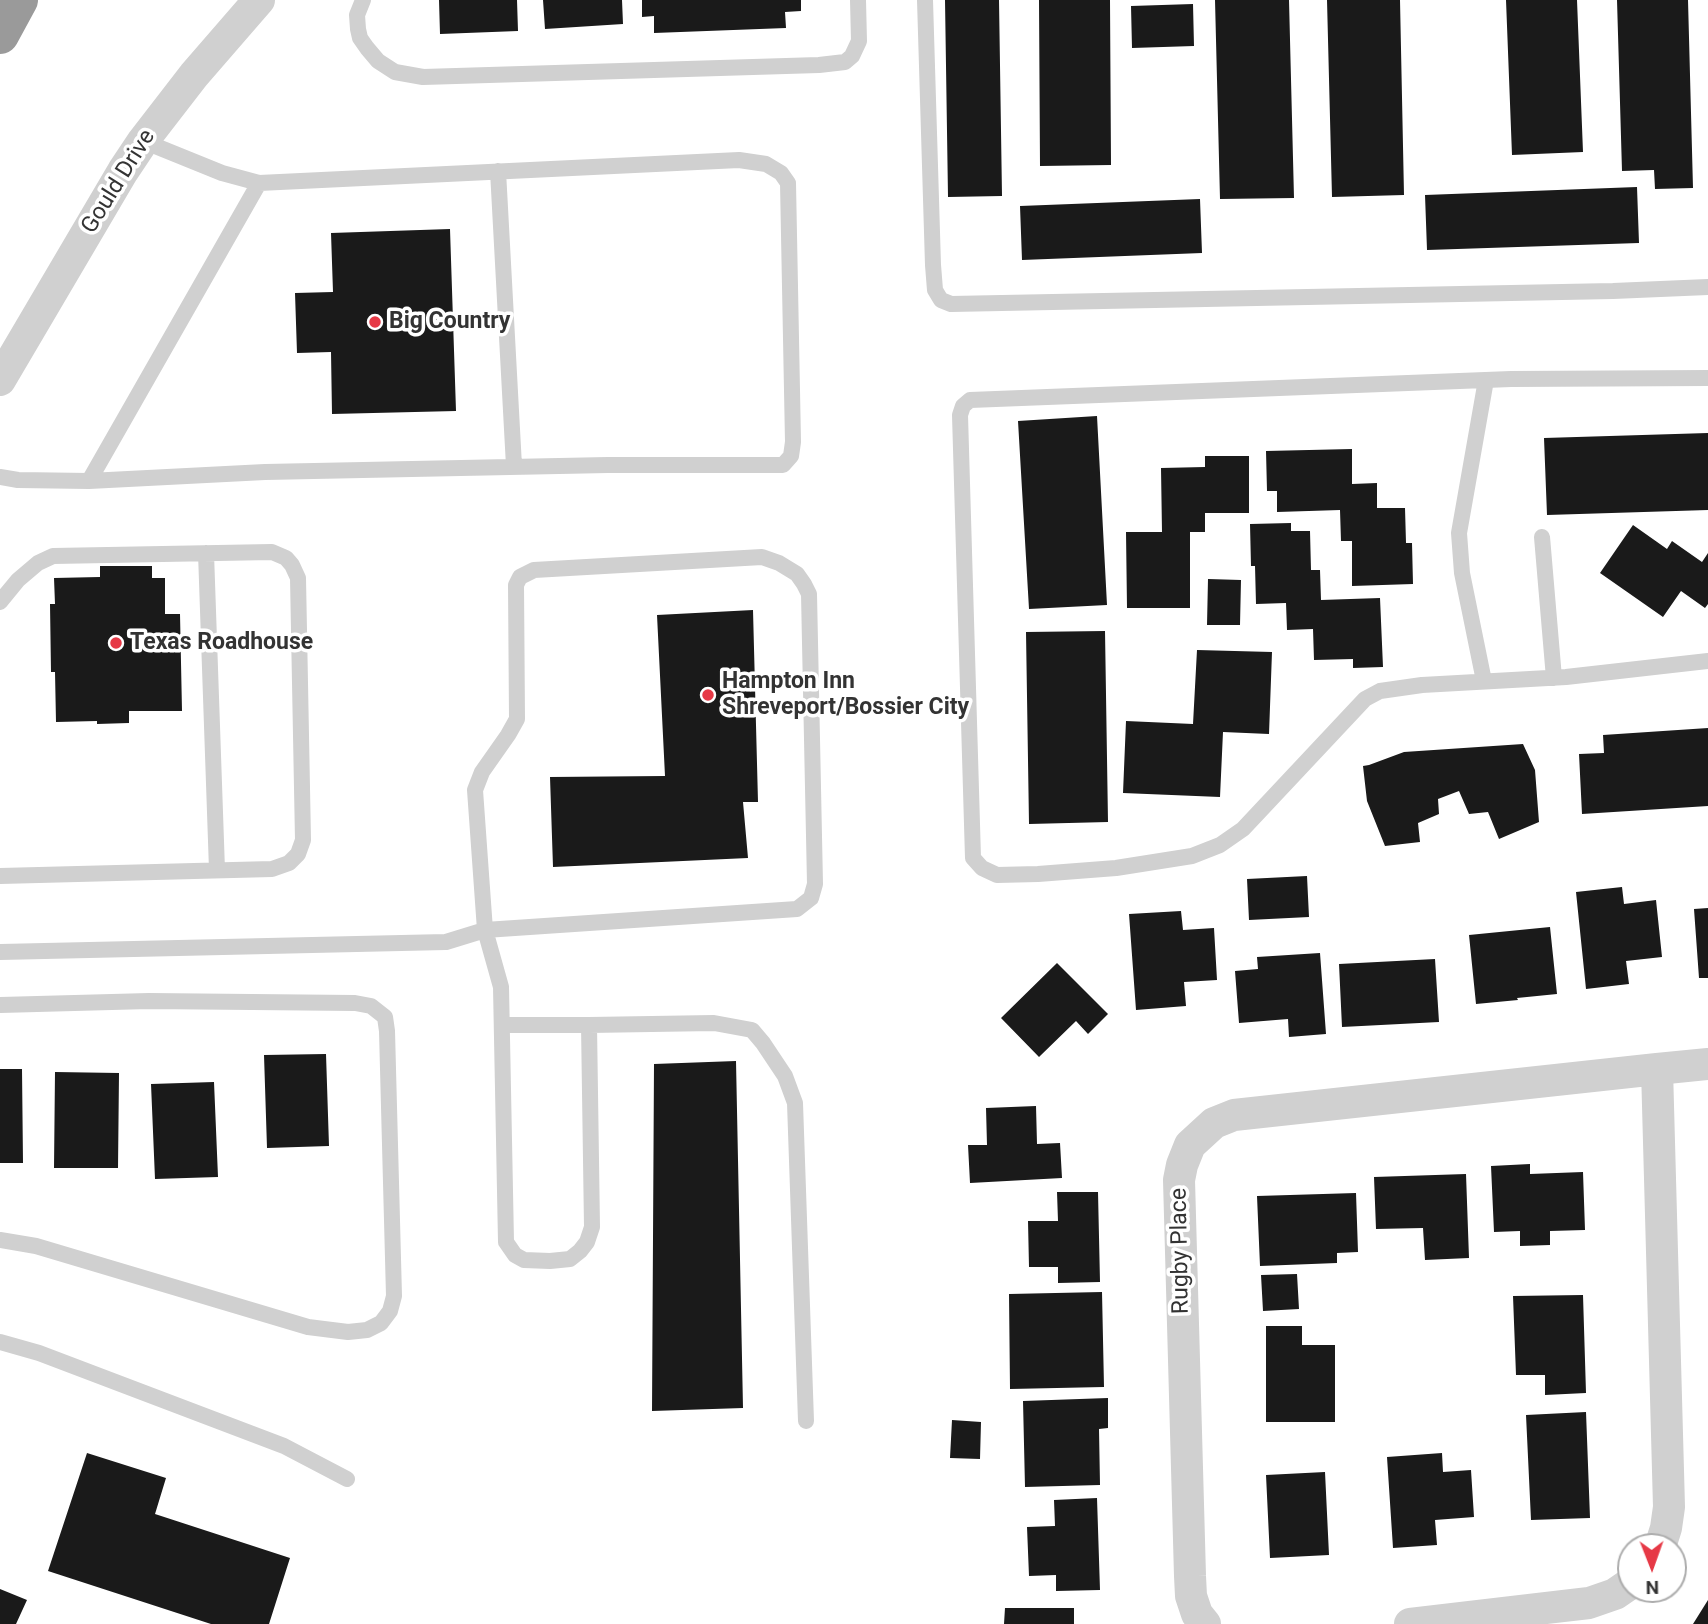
<!DOCTYPE html>
<style>
body{margin:0}
#map{position:relative;width:1708px;height:1624px;overflow:hidden;background:#fff;font-family:Roboto,sans-serif}
canvas{display:block}
.north{position:absolute;left:1617px;top:1533px;width:70px;height:70px;box-sizing:border-box;background:#fff;border:2px solid #adadad;border-radius:50%;rotate:179deg;font-size:19px;font-weight:700;line-height:28px;text-align:center;color:#333}
.north::after{content:'';display:block;margin:auto;width:24px;height:32px;background:#e63946;clip-path:polygon(50% 0,100% 100%,50% 72%,0 100%)}
</style>
<div id="map">
<canvas width="1708" height="1624"></canvas>
<div class="north">N</div>
</div>
<script>
const context = document.querySelector('canvas').getContext('2d');
context.lineJoin = 'round';
function fill(path, color) {
  context.fillStyle = color;
  context.fill(path, 'evenodd');
}
function poly(rows) {
  const path = new Path2D();
  for (const r of rows) {
    path.moveTo(r[0], r[1]);
    for (let i = 2; i < r.length; i += 2) path.lineTo(r[i], r[i + 1]);
  }
  return path;
}
function stroke(path, color, width, dash) {
  context.strokeStyle = color;
  context.lineWidth = width;
  context.lineCap = dash ? 'butt' : 'round';
  context.setLineDash(dash || []);
  context.stroke(path);
}
function label(font, color, halo, rows, align = 'center') {
  context.font = font + ' Roboto,sans-serif';
  context.lineWidth = 7;
  context.setLineDash([]);
  context.textBaseline = 'middle';
  context.strokeStyle = halo;
  context.fillStyle = color;
  for (const [text, x, y, turn = 0] of rows) {
    context.save();
    context.translate(x, y);
    context.rotate((+turn || 0) * Math.PI / 180);
    context.textAlign = isNaN(turn) ? turn : align;
    if (halo) context.strokeText(text, 0, 0);
    context.fillText(text, 0, 0);
    context.restore();
  }
}
fill(poly([
 [439,0,517,0,518,31,440,34],
 [543,0,622,0,623,24,545,29],
 [642,0,801,0,801,11,785,12,786,28,654,33,654,16,642,17],
 [945,0,999,0,1002,196,948,197],
 [1039,0,1110,0,1111,165,1040,166],
 [1215,0,1289,0,1294,198,1220,199],
 [1327,0,1400,0,1404,195,1332,197],
 [1506,0,1577,0,1583,152,1512,155],
 [1617,0,1688,0,1693,188,1655,189,1654,170,1622,171],
 [1193,4,1194,46,1132,48,1131,6],
 [1637,187,1639,243,1427,250,1425,195],
 [1200,199,1202,253,1022,260,1020,206],
 [450,229,456,411,332,414,331,352,297,353,295,293,333,292,331,233],
 [1097,416,1107,605,1029,609,1018,421],
 [1708,433,1708,510,1547,515,1544,438],
 [1352,449,1352,484,1377,483,1377,508,1405,508,1406,543,1412,543,1413,584,1352,586,1352,541,1341,541,1340,510,1277,512,1277,491,1267,491,1266,451],
 [1205,456,1249,456,1249,513,1205,513,1205,532,1190,532,1190,608,1127,608,1126,532,1162,532,1161,468,1205,467],
 [1291,523,1291,531,1310,531,1311,570,1320,570,1321,600,1380,598,1383,667,1353,668,1353,659,1314,660,1313,629,1287,630,1286,603,1256,604,1255,566,1251,566,1250,524],
 [1633,525,1667,549,1672,541,1702,562,1708,553,1708,604,1705,608,1681,591,1663,617,1600,573],
 [100,566,152,566,152,578,165,578,165,614,180,614,182,711,129,711,129,723,97,724,97,721,56,722,55,672,51,672,50,604,55,604,54,578,100,577],
 [1208,579,1241,580,1240,625,1207,625],
 [753,610,758,802,743,802,748,858,553,867,550,777,665,776,657,615],
 [1105,631,1108,822,1029,824,1026,632],
 [1197,650,1272,652,1269,734,1223,732,1220,797,1123,793,1126,721,1193,724],
 [1708,728,1708,806,1582,814,1579,754,1604,753,1603,735],
 [1523,744,1535,770,1539,822,1499,839,1488,812,1469,814,1459,791,1438,799,1439,814,1418,823,1420,842,1385,846,1367,801,1363,766,1369,765,1404,752],
 [1307,876,1309,917,1249,920,1247,879],
 [1622,887,1624,904,1656,900,1662,957,1626,961,1629,984,1586,989,1576,892],
 [1708,908,1708,978,1699,978,1694,909],
 [1181,911,1183,930,1214,928,1217,980,1184,982,1186,1006,1136,1010,1129,914],
 [1550,927,1557,994,1517,998,1518,1000,1476,1004,1469,935],
 [1320,953,1326,1034,1289,1037,1288,1019,1239,1023,1235,971,1258,969,1257,957],
 [1435,959,1439,1022,1342,1027,1339,964],
 [1057,963,1108,1014,1088,1034,1076,1021,1039,1057,1001,1018],
 [326,1054,329,1146,267,1148,264,1055],
 [736,1061,743,1408,652,1411,654,1064],
 [0,1069,22,1069,23,1163,0,1163],
 [55,1072,119,1073,118,1168,54,1168],
 [214,1082,218,1177,155,1179,151,1084],
 [1036,1106,1037,1144,1060,1143,1062,1178,970,1183,968,1145,987,1145,986,1108],
 [1530,1164,1530,1174,1583,1172,1585,1230,1550,1231,1550,1245,1520,1246,1520,1231,1494,1232,1491,1166],
 [1466,1174,1469,1258,1425,1260,1423,1228,1376,1229,1374,1177],
 [1057,1192,1098,1192,1100,1282,1058,1283,1058,1267,1029,1267,1028,1221,1058,1221],
 [1356,1193,1358,1252,1337,1253,1337,1263,1260,1266,1257,1196],
 [1297,1274,1299,1309,1263,1311,1261,1275],
 [1102,1292,1104,1387,1010,1389,1009,1294],
 [1583,1295,1586,1393,1545,1395,1545,1375,1516,1375,1513,1296],
 [1266,1326,1302,1326,1302,1345,1335,1345,1335,1422,1266,1422],
 [1108,1398,1108,1428,1099,1429,1100,1485,1025,1487,1023,1401],
 [1586,1412,1590,1518,1531,1520,1526,1415],
 [952,1420,981,1422,980,1459,950,1458],
 [87,1453,166,1478,155,1514,290,1558,269,1624,211,1624,48,1571],
 [1442,1453,1443,1472,1471,1470,1474,1517,1435,1520,1437,1545,1393,1548,1387,1457],
 [1325,1472,1329,1555,1270,1558,1266,1475],
 [1097,1498,1100,1590,1056,1591,1056,1575,1029,1576,1027,1527,1055,1526,1054,1500],
 [0,1589,27,1600,16,1624,0,1624],
 [1708,1600,1708,1624,1693,1624],
 [1005,1608,1074,1608,1074,1624,1004,1624]
]), '#1a1a1a');
stroke(poly([
 [363,0,357,15,358,29,360,38,367,48,378,61,395,72,423,77,819,65,845,62,852,56,859,41,858,0],
 [925,0,933,265,935,290,941,300,951,304,1613,291,1708,287],
 [498,171,514,466],
 [1708,378,1511,379,970,400,963,406,960,415,973,858,982,868,997,875,1038,874,1116,868,1192,856,1220,845,1243,829,1365,699,1380,691,1422,685,1566,677,1708,661],
 [0,477,18,480,89,481,265,472,608,465,783,465,791,456,793,442,788,183,781,173,766,164,739,160,259,183,222,173,143,141],
 [89,481,259,183],
 [1542,537,1554,678],
 [206,553,217,870],
 [0,602,18,580,38,563,53,556,272,552,286,558,292,565,298,578,303,840,298,854,289,863,272,869,0,876],
 [1484,681,1462,573,1459,533,1486,380],
 [0,952,446,942,485,930,797,909,811,898,815,884,809,594,804,584,797,574,779,563,762,557,534,570,520,577,516,585,517,719,508,735,482,772,475,790,485,930,501,987,506,1242,515,1255,524,1260,550,1261,570,1259,580,1251,587,1242,592,1227,589,1025,503,1025],
 [0,1005,149,1001,355,1003,371,1006,385,1017,387,1031,394,1296,390,1311,381,1323,367,1330,348,1332,308,1327,36,1246,0,1240],
 [589,1025,714,1023,752,1030,763,1043,785,1076,795,1103,806,1421],
 [0,1342,39,1353,284,1446,347,1479]
]), '#d0d0d0', 16);
stroke(poly([
 [0,380,123,171,143,141,194,75,259,0],
 [1657,1069,1708,1064],
 [1205,1624,1197,1614,1191,1596,1190,1576,1179,1180,1182,1165,1190,1145,1214,1123,1234,1115,1657,1069,1669,1507,1666,1528,1660,1547],
 [1410,1624,1589,1603,1615,1594,1631,1583]
]), '#d0d0d0', 32);
stroke(poly([
 [0,35,19,0]
]), '#9a9a9a', 38);
for (const [x, y, r, color] of [
 [375,322,7,"#e63946"],
 [116,643,7,"#e63946"],
 [708,695,7,"#e63946"]
]) {
  const dot = new Path2D();
  dot.arc(x, y, r, 0, 2 * Math.PI);
  context.fillStyle = color;
  context.fill(dot);
  stroke(dot, '#fff', 2.5);
}
label('23px', '#333', '#fff', [
 ["Gould Drive",119,182,-58],
 ["Rugby Place",1181,1251,-91]
]);
label('bold 23px', '#333', '#fff', [
 ["Big Country",389,322],
 ["Texas Roadhouse",130,643],
 ["Hampton Inn",722,682],
 ["Shreveport/Bossier City",722,708]
], 'left');
</script>
